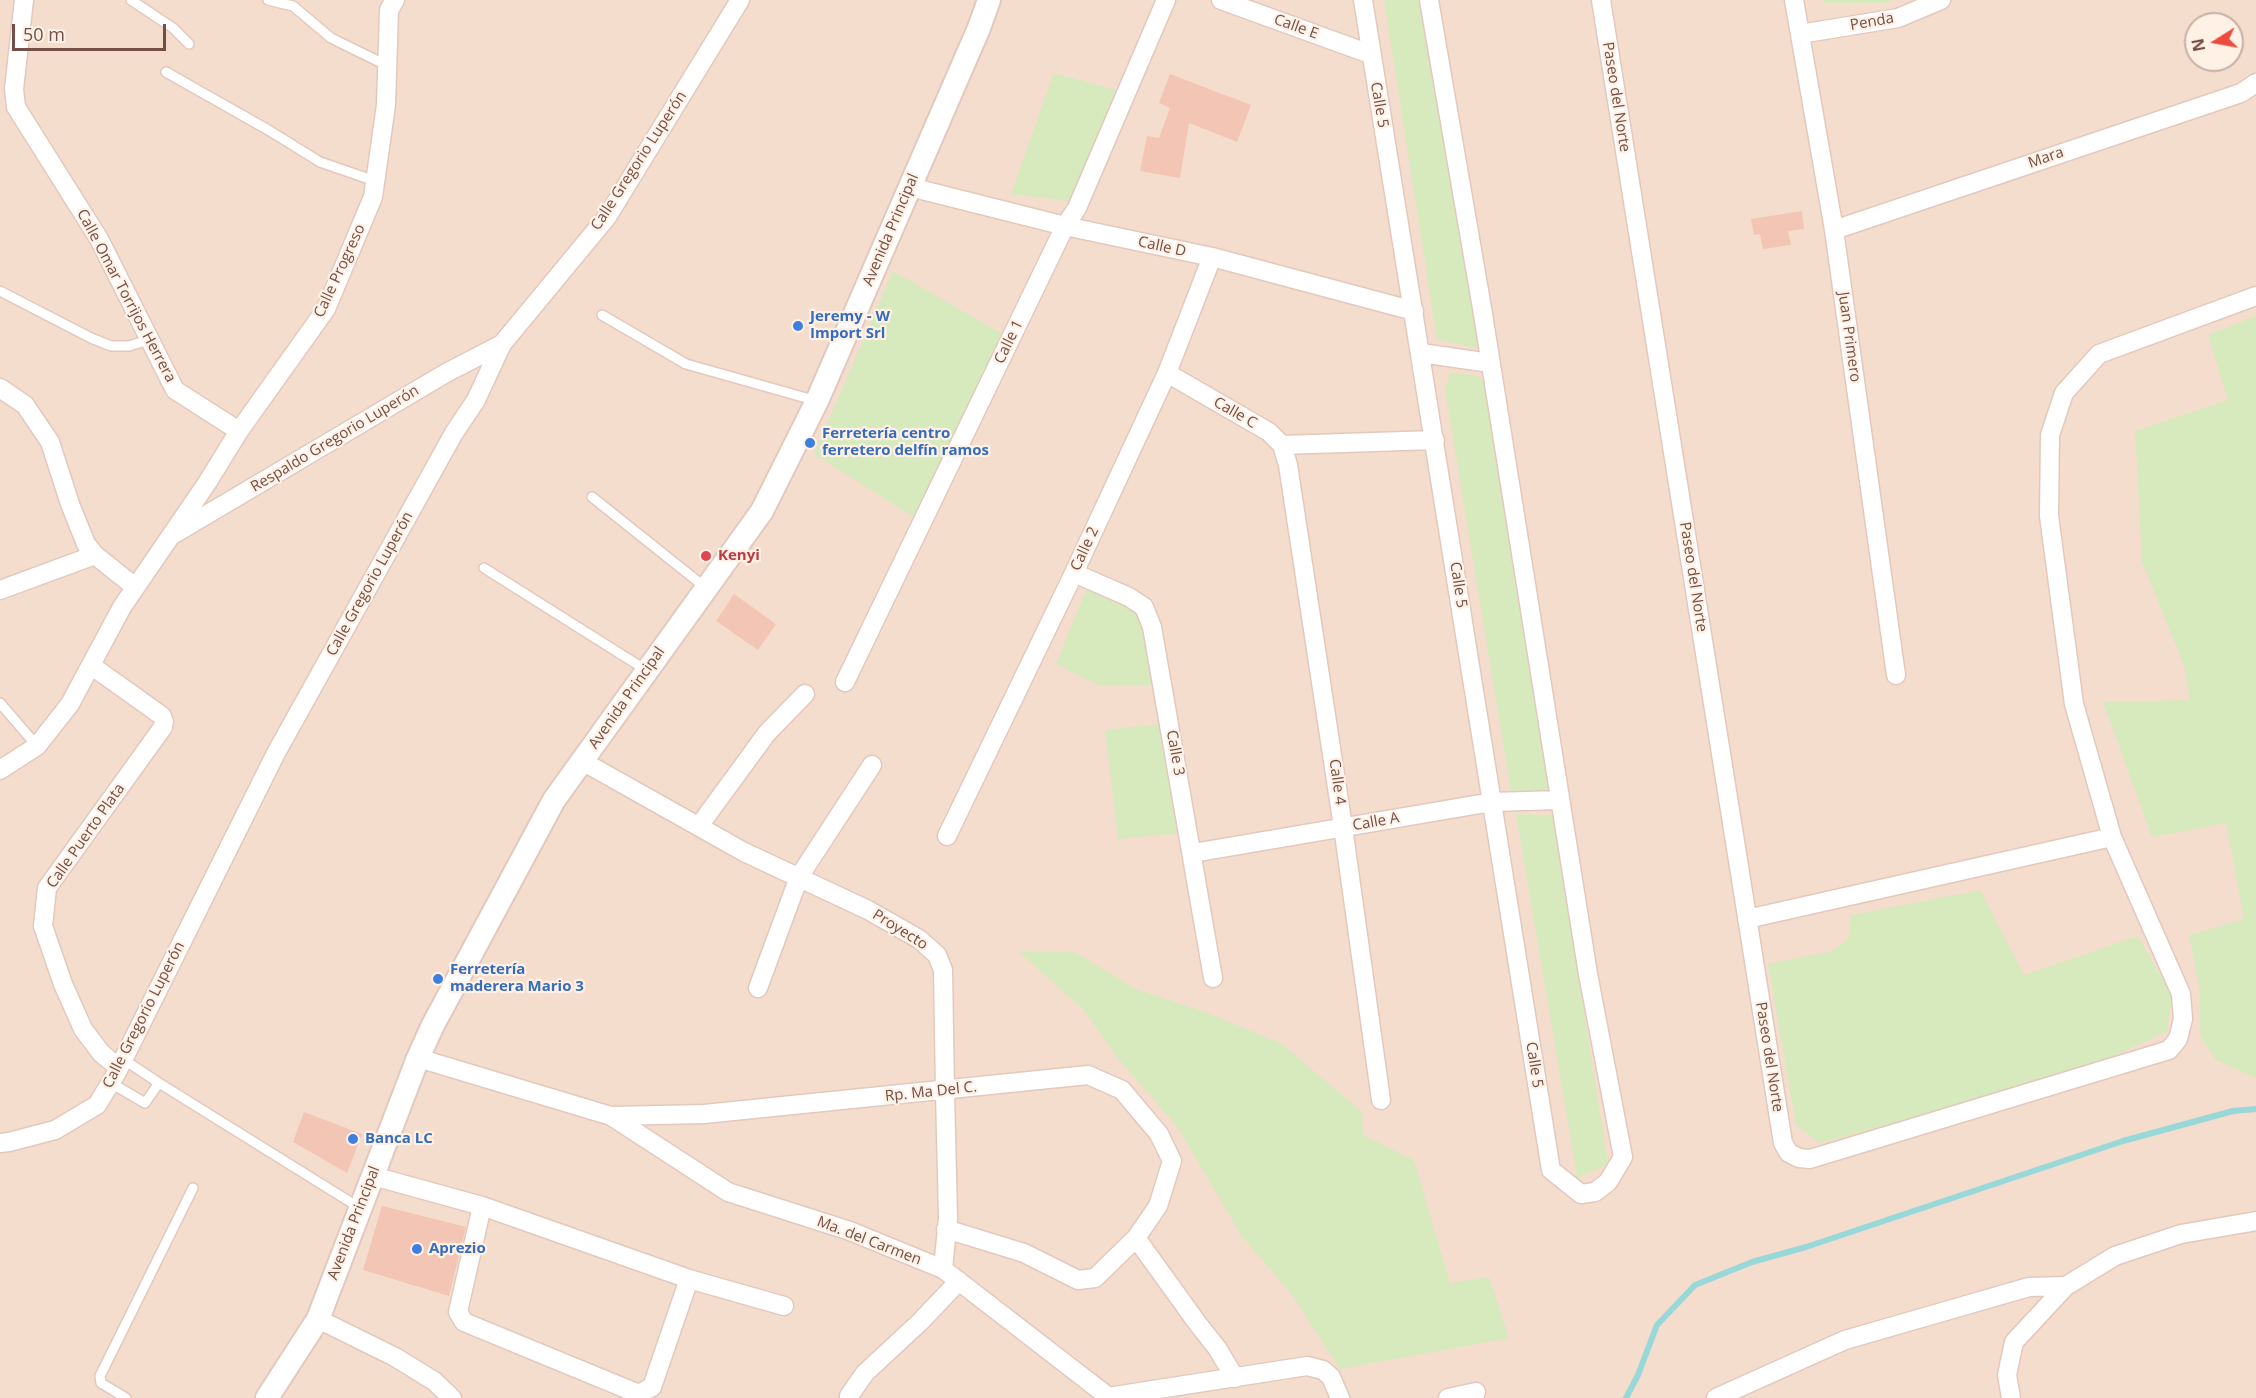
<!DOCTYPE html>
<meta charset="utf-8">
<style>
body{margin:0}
#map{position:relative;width:2256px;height:1398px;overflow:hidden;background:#fdedde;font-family:"Open Sans",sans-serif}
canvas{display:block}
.north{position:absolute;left:2184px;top:12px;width:60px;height:60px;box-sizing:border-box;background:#fff1e5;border:2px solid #c7b0a5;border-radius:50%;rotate:259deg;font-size:16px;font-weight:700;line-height:24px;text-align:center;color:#734f46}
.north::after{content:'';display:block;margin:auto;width:21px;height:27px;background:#ec4b3e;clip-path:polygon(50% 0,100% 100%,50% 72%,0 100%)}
.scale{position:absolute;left:12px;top:24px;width:154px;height:27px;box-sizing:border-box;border:3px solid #734f46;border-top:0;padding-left:8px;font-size:18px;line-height:21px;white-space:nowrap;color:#734f46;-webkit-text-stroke:4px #fff1e5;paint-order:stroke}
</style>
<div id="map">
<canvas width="2256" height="1398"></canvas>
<div class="north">N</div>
<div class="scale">50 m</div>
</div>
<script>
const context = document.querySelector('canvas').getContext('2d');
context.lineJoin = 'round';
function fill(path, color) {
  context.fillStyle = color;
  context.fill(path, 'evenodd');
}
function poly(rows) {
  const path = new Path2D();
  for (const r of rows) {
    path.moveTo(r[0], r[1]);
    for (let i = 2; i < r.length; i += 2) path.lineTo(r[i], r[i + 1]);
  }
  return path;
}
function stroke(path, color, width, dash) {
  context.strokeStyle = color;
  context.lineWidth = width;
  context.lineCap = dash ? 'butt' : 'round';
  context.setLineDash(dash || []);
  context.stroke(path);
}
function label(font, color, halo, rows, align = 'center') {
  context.font = font + ' "Open Sans",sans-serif';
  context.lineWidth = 4.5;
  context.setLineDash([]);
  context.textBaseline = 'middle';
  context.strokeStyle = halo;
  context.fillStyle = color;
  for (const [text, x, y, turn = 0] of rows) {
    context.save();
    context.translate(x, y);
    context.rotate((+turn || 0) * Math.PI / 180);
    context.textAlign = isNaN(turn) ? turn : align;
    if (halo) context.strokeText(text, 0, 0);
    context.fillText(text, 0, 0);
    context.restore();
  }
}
fill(poly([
 [0,0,2256,0,2256,1398,0,1398],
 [2196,24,2232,24,2232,60,2196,60]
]), '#f5ddcd');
fill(poly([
 [1384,0,1424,0,1480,349,1437,339],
 [1823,0,1892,0,1886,3,1824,3],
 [1054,73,1116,90,1070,201,1011,194],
 [893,271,1004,335,917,519,814,454],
 [2256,316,2256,1078,2216,1060,2200,1035,2200,991,2189,935,2244,919,2226,823,2152,837,2103,702,2190,700,2184,665,2142,562,2135,431,2228,400,2208,335],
 [1450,373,1476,375,1485,383,1558,789,1511,792,1445,389],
 [1088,586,1144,609,1159,685,1100,686,1056,664],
 [1169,723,1184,833,1118,839,1105,730],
 [1516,814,1553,815,1608,1164,1566,1183,1577,1176],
 [1980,890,2024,975,2138,936,2172,996,2167,1032,2066,1077,1820,1143,1796,1125,1768,964,1833,951,1849,937,1851,915],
 [1019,952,1075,952,1134,988,1215,1016,1282,1044,1362,1112,1363,1135,1414,1160,1450,1283,1489,1277,1509,1338,1340,1369,1293,1296,1241,1235,1177,1126,1116,1056,1084,1010]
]), '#d6eabd');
stroke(poly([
 [1626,1398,1638,1375,1657,1325,1695,1285,1752,1262,1806,1247,2123,1141,2233,1111,2256,1109]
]), '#99d8d9', 6);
fill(poly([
 [1170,74,1251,105,1237,142,1189,123,1180,178,1140,171,1147,136,1159,138,1170,108,1159,103],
 [1802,211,1804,229,1788,231,1791,245,1763,249,1760,234,1754,235,1751,219],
 [734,594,776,624,758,650,716,621],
 [304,1112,362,1134,347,1173,293,1142],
 [382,1206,466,1227,449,1296,363,1270]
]), '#f3c5b5');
const service = poly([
 [131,0,173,28,189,44],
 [268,0,293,6,331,38,388,66],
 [166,72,270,131,320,162,375,181],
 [0,291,91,338,111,346,129,346,148,340],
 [602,315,686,364,817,401],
 [592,497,706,588],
 [484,568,646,670],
 [0,703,37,746],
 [123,1059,159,1083],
 [111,1083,145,1103,159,1083,360,1208],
 [126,1398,101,1383,100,1376,193,1188]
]);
const minor = poly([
 [24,0,14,89,16,107,99,239,175,390,239,431],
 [1221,0,1370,54],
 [1363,0,1551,1170,1581,1194,1595,1192,1608,1182,1623,1157,1588,974,1482,308,1429,0],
 [1601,0,1783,1143,1789,1153,1799,1158,1810,1159,2169,1050,2178,1039,2183,1019,2181,994,2112,837,2074,704,2049,516,2050,435,2064,393,2099,354,2256,296],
 [1794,0,1834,230,1896,675],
 [1800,34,1898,18,1941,0],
 [910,187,1065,226,1212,257,1414,311],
 [1834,230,2241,93,2256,83],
 [1421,353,1490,363],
 [1167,373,1269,432,1282,445,1288,465,1343,827,1381,1100],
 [0,388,25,405,50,442,70,504,86,544,95,555],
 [1282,445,1435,440],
 [174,534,446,373,502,344],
 [1074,573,1129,597,1144,607,1152,627,1213,978],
 [0,590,95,555,135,587],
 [92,666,162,716,164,722,163,727,47,888,43,926,63,984,83,1029,101,1053,119,1068],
 [845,682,1065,226,1077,208,1166,0],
 [582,761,744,852,868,910,919,939,937,955,943,970,945,1091,948,1218,943,1269],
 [0,770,37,746,70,704,122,607,207,483,239,431,326,309,373,197,386,105,389,10,395,0],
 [699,826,767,733,805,694],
 [947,836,1074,573,1167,373,1212,257],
 [1193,853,1492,802,1560,800],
 [1747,919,2112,837],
 [758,988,799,877,872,765],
 [418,1058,611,1116,704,1114,1088,1075,1122,1090,1159,1134,1172,1161,1158,1206,1136,1238,1095,1278,1078,1280,1024,1253,946,1229],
 [611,1116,728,1192,850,1231,943,1269,1110,1398],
 [0,1143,9,1142,55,1130,97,1105,116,1074,276,753,454,433,476,400,502,344,607,217,740,0],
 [373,1176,482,1206,689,1279,784,1306],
 [482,1206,458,1312,464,1322,639,1394,652,1387,689,1279],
 [1136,1238,1198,1324,1217,1348,1235,1378],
 [318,1319,395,1357,434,1381,452,1398],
 [849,1396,865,1373,920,1322,959,1281],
 [1108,1397,1307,1366,1323,1370,1331,1377,1340,1398],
 [1448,1398,1476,1392],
 [1716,1398,1845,1340,2029,1287,2066,1286,2115,1256,2181,1234,2256,1221],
 [2011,1398,2007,1375,2014,1342,2066,1286]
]);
const tertiary = poly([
 [267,1398,318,1319,418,1058,433,1025,554,800,762,511,817,401,979,28,989,0]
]);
stroke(service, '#e3c9bd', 12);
stroke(minor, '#e3c9bd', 21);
stroke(tertiary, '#e3c9bd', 26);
stroke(service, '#fff', 9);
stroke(minor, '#fff', 18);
stroke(tertiary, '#fff', 22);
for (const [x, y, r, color] of [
 [798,326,6,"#3f7fe0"],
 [810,443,6,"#3f7fe0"],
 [706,556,6,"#e0444e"],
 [438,979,6,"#3f7fe0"],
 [353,1139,6,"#3f7fe0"],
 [417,1249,6,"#3f7fe0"]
]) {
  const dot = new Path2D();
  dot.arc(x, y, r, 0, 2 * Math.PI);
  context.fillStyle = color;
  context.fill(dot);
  stroke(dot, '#fff1e5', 2);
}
label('15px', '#734f46', '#fff1e5', [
 ["Penda",1872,22,-10],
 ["Calle E",1296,27,20],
 ["Paseo del Norte",1616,97,81],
 ["Calle 5",1379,105,80],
 ["Mara",2046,158,-19],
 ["Calle Gregorio Luperón",639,161,-57],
 ["Avenida Principal",891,230,-67],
 ["Calle D",1162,247,12],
 ["Calle Progreso",340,271,-65],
 ["Calle Omar Torrijos Herrera",126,296,62],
 ["Juan Primero",1849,337,82],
 ["Calle 1",1009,342,-64],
 ["Calle C",1235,413,30],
 ["Respaldo Gregorio Luperón",335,439,-31],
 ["Calle 2",1085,549,-65],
 ["Paseo del Norte",1693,577,81],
 ["Calle Gregorio Luperón",370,584,-61],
 ["Calle 5",1458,585,81],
 ["Avenida Principal",627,698,-55],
 ["Calle 3",1175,753,80],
 ["Calle 4",1337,782,82],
 ["Calle A",1376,822,-10],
 ["Calle Puerto Plata",86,836,-55],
 ["Proyecto",900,930,32],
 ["Calle Gregorio Luperón",144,1015,-63],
 ["Paseo del Norte",1769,1057,81],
 ["Calle 5",1534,1065,81],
 ["Rp. Ma Del C.",931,1092,-6],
 ["Avenida Principal",354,1223,-69],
 ["Ma. del Carmen",869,1241,21]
]);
label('bold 15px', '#366cbe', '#fff1e5', [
 ["Jeremy - W",810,317],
 ["Import Srl",810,334],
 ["Ferretería centro",822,434],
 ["ferretero delfín ramos",822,451],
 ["Ferretería",450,970],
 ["maderera Mario 3",450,987],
 ["Banca LC",365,1139],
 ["Aprezio",429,1249]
], 'left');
label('bold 15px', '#be3a42', '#fff1e5', [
 ["Kenyi",718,556]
], 'left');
</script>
